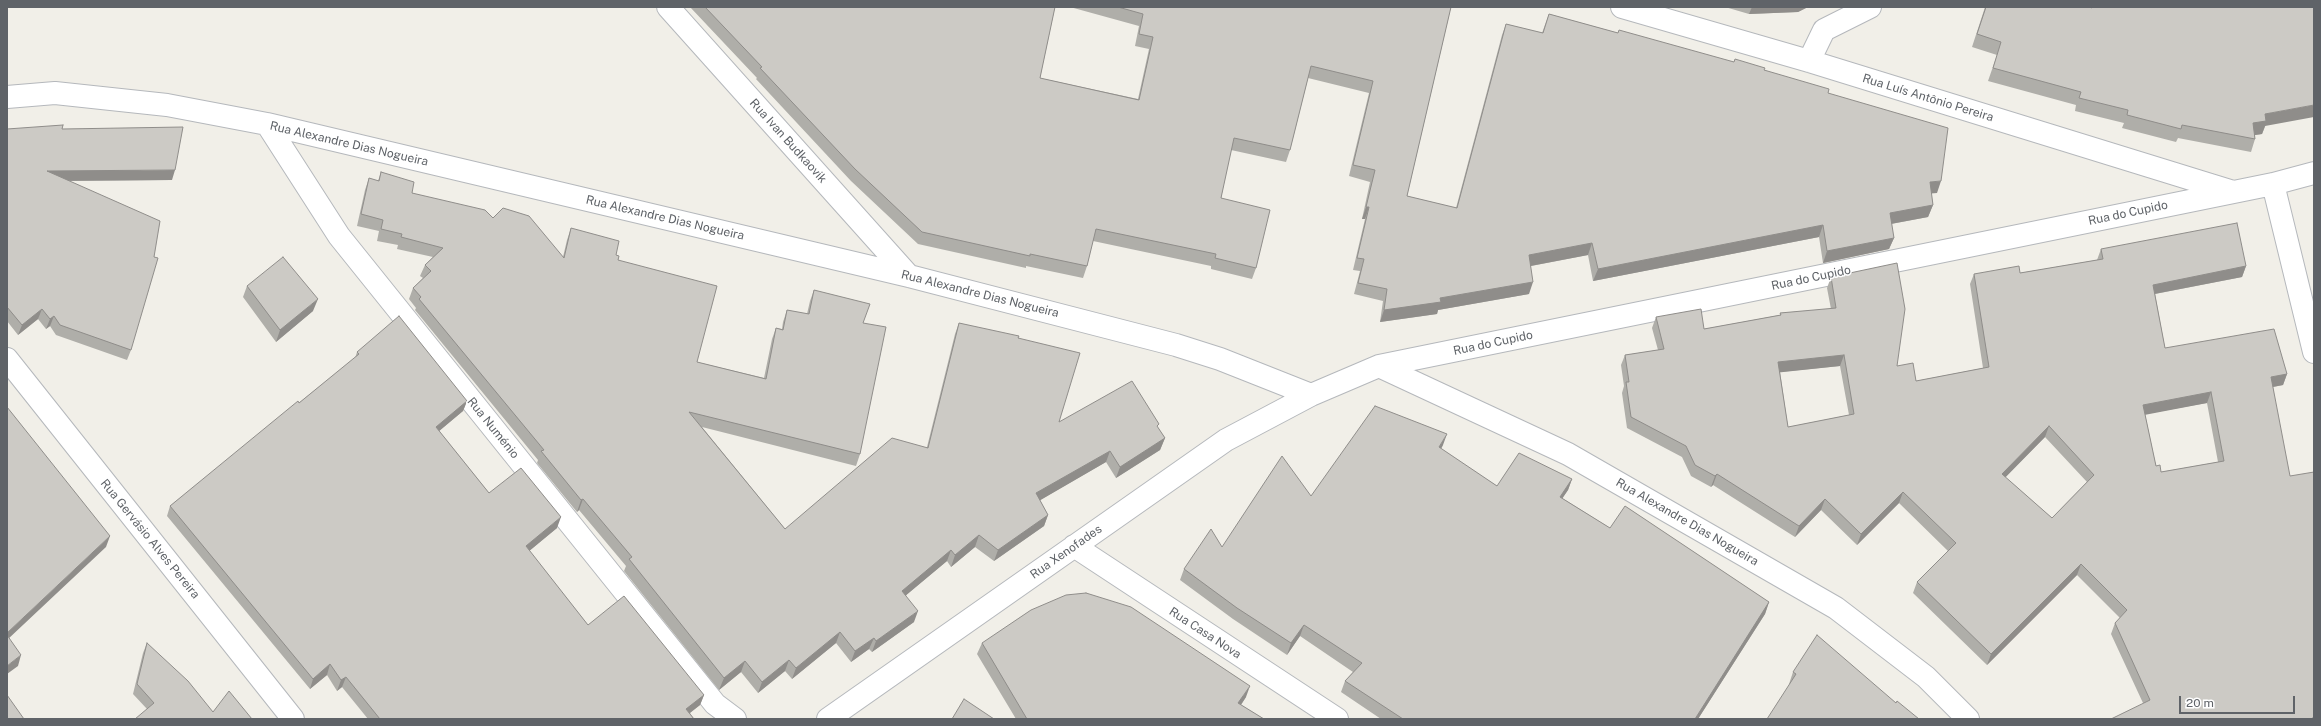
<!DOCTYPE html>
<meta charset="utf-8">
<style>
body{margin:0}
#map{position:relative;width:2321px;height:726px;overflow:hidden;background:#f1efe8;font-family:"Public Sans",sans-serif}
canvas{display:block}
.frame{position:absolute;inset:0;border:8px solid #5f6368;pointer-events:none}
.scale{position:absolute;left:2179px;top:696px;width:116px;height:18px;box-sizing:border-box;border:2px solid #5f6368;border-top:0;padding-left:5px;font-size:12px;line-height:14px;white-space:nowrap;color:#5f6368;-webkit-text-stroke:3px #fff;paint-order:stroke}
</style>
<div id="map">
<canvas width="2321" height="726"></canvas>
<div class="frame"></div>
<div class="scale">20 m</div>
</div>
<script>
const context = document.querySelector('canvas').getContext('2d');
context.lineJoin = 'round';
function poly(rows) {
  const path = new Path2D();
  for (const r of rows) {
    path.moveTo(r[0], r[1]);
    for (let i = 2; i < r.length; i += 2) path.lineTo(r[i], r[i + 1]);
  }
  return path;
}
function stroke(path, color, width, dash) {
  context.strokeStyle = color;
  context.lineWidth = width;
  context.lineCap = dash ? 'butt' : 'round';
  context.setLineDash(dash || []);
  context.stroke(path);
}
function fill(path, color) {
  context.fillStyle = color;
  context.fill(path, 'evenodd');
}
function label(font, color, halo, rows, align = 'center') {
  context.font = font + ' "Public Sans",sans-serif';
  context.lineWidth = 3;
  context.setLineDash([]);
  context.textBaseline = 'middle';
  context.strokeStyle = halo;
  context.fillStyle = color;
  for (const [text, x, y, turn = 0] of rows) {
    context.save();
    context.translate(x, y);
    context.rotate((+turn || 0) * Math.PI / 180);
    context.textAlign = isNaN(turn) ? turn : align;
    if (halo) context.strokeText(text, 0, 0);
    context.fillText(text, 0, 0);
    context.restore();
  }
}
const minor = poly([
 [668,7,909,276],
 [1622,7,1809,61,2230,191],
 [1809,61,1824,30,1870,7],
 [7,97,55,93,167,105,267,124,909,276,1176,345,1220,359,1311,395],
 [267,124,339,236,715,704,735,719],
 [2273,184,2314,352],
 [7,359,293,719],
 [1379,366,1568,454,1836,608,1926,677,1968,719],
 [1074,546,1337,719],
 [828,719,1226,440,1311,395,1379,366,2273,184,2314,173]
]);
stroke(minor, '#b5b8bc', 24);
stroke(minor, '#fff', 22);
fill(poly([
 [690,7,1055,7,1040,78,1138,99,1149,49,1135,46,1139,26,1070,7,1451,7,1407,196,1456,208,1502,35,1506,24,1542,33,1549,14,1618,33,1764,70,1828,93,1937,193,1931,193,1933,205,1928,217,1891,224,1894,238,1889,249,1823,263,1819,237,1593,281,1588,255,1531,266,1529,294,1438,310,1437,314,1380,322,1383,301,1354,294,1360,271,1353,270,1365,219,1362,219,1370,182,1349,176,1369,93,1308,78,1290,150,1286,162,1231,150,1221,198,1256,268,1252,279,1211,269,1211,266,1093,241,1087,266,1083,278,1026,266,1026,268,918,244,851,181,756,79,757,78],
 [1725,7,1808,7,1798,12,1749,14],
 [1985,7,2314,7,2262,134,2255,135,2255,139,2251,152,2178,138,2176,142,2122,128,2124,123,2075,111,2076,105,1988,81,1997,55,1972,47],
 [7,129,172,180,69,181,131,350,127,360,56,335,50,326,46,329,38,319,18,335,7,321],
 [381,172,412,193,493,218,563,257,567,240,571,228,616,255,618,260,697,362,764,378,772,339,776,328,782,329,783,322,787,310,807,314,810,301,814,290,863,323,860,454,856,466,702,427,785,529,927,447,955,334,959,323,1018,338,1059,422,1158,428,1165,438,1160,450,1116,478,1106,462,1040,500,1048,515,1044,526,994,561,975,547,951,567,947,561,906,595,914,622,872,652,869,649,851,662,836,643,792,679,785,671,758,693,741,672,719,690,624,571,626,566,579,510,577,512,537,463,538,460,415,310,416,308,409,299,413,288,423,278,420,276,425,265,433,257,397,249,398,245,377,241,379,231,357,226,365,190,369,178,378,181],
 [2101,249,2246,266,2242,277,2155,294,2165,348,2287,374,2283,385,2273,387,2314,719,2143,703,2111,634,2115,623,2120,618,2077,575,1987,665,1913,593,1917,582,1948,551,1899,503,1857,545,1821,510,1795,537,1713,485,1711,487,1691,476,1682,457,1627,428,1622,393,1624,386,1621,365,1625,355,1658,350,1652,328,1656,317,1704,329,1780,315,1780,313,1831,309,1827,288,1831,277,1897,366,1916,381,1983,368,1970,284,1974,274,2020,273,2097,260],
 [1840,366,1849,415,1788,427,1780,372],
 [2207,403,2218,462,2161,472,2156,466,2145,414],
 [2045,437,2087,482,2052,518,2005,477],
 [247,286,313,311,276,342,243,297],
 [357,352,467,401,463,411,439,431,489,493,557,528,529,551,588,625,704,695,700,705,690,713,694,719,368,719,342,687,337,691,327,675,310,689,167,516,170,506,355,358],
 [1443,445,1441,449,1497,486,1572,479,1568,490,1562,498,1610,528,1769,602,1765,614,1698,719,1381,719,1341,692,1345,681,1353,672,1300,636,1287,655,1233,619,1180,580,1184,569,1311,496],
 [147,643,213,712,252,719,147,709,133,694,143,653],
 [982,643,1246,697,1241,705,1264,719,1016,719,977,654],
 [1793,672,1896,703,1790,684,1789,684]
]), '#afaea9');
fill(poly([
 [1752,7,1808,7,1798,12,1749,14],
 [2314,105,2314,117,2265,126,2262,134,2248,136,2253,123,2265,114],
 [175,170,172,180,43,181,47,171],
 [1941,181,1937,193,1925,194,1930,182],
 [1933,205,1928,217,1885,225,1890,213],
 [1366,207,1369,207,1365,219,1362,219],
 [1823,225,1819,237,1593,281,1598,269],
 [1894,238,1889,249,1823,263,1827,251],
 [1592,243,1588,255,1525,267,1529,255],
 [2246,266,2242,277,2149,295,2153,285],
 [1533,282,1529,294,1438,310,1437,314,1380,322,1384,310,1440,298],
 [318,299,313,311,276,342,280,330],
 [42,309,38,319,18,335,22,325],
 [54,316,50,326,46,329,50,319],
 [1844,355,1840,366,1774,373,1778,362],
 [2287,374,2283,385,2267,388,2271,377],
 [2211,392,2207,403,2139,416,2143,405],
 [467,401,463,411,432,437,436,427],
 [2049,426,2045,437,1998,485,2002,474],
 [1447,434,1443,445,1435,459,1439,447],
 [1165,438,1160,450,1116,478,1120,467],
 [1110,451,1106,462,1032,505,1036,493],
 [1717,474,1713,485,1711,487,1715,476],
 [1572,479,1568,490,1556,508,1560,497],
 [1903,492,1899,503,1857,545,1861,534],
 [583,499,579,510,577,512,581,500],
 [1825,499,1821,510,1795,537,1799,526],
 [1048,515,1044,526,994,561,998,550],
 [561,517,557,528,522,557,526,546],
 [979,535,975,547,951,567,955,555],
 [110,536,106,547,7,640,7,633],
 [951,550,947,561,898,602,902,591],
 [2081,564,2077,575,1987,665,1991,654],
 [1769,602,1765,614,1698,719,1695,719],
 [918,611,914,622,872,652,876,641],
 [1304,625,1300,636,1287,655,1291,643],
 [840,632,836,643,792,679,796,668],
 [874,638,869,649,851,662,855,651],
 [21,655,18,666,7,674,7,666],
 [789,660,785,671,758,693,762,682],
 [745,661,741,672,719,690,724,678],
 [330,664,327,675,310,689,313,679],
 [346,677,342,687,337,691,341,680],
 [1250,686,1246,697,1234,715,1238,703],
 [704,695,700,705,682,719,686,709]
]), '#8f8d8a');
const building = poly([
 [705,7,1055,7,1040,78,1139,100,1153,37,1139,34,1143,14,1118,7,1451,7,1407,196,1457,208,1506,24,1543,33,1549,14,1618,33,1619,30,1734,62,1735,59,1765,68,1764,70,1829,89,1828,93,1948,128,1941,181,1930,182,1933,205,1890,213,1894,238,1827,251,1823,225,1598,269,1592,243,1529,255,1533,282,1440,298,1441,302,1384,310,1387,289,1358,283,1364,259,1357,258,1369,207,1366,207,1375,170,1353,165,1373,81,1311,66,1290,150,1234,138,1221,198,1270,210,1256,268,1215,258,1216,254,1096,229,1087,266,1030,254,1030,256,922,232,855,169,760,68,762,67,705,7],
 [1986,7,2090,7,2092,8,2092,7,2314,7,2314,105,2265,114,2266,121,2253,123,2255,139,2182,125,2181,129,2127,115,2128,110,2079,98,2081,92,1993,68,2001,42,1977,34,1986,7],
 [63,125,62,129,183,127,175,170,47,171,160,221,154,257,158,258,131,350,60,325,54,316,50,319,42,309,22,325,7,307,7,129,63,125],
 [381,172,414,182,412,193,485,210,493,218,503,208,529,216,564,258,571,228,619,241,616,255,619,256,618,260,717,286,697,362,766,379,776,328,783,330,787,310,809,314,814,290,870,304,863,323,886,327,860,454,689,412,785,529,892,438,928,448,959,323,1019,336,1018,338,1080,353,1059,422,1132,381,1159,424,1157,426,1165,438,1120,467,1110,451,1036,493,1048,515,998,550,979,535,955,555,951,550,902,591,918,611,876,641,874,638,855,651,840,632,796,668,789,660,762,682,745,661,724,678,629,559,632,557,583,499,581,500,541,451,544,450,419,299,421,297,413,288,431,271,425,265,443,248,401,237,402,234,381,229,383,220,361,214,369,178,379,181,381,172],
 [2237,223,2246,266,2153,285,2165,348,2274,329,2287,374,2271,377,2290,476,2314,472,2314,717,2311,719,2111,719,2150,700,2115,623,2127,610,2081,564,1991,654,1917,582,1956,543,1903,492,1861,534,1825,499,1799,526,1717,474,1715,476,1695,465,1686,446,1631,417,1626,382,1629,382,1625,355,1664,349,1656,317,1701,309,1704,329,1781,315,1780,313,1836,308,1831,277,1897,263,1905,309,1897,366,1913,363,1916,381,1989,367,1974,274,2019,266,2020,273,2103,259,2101,249,2237,223],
 [1844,355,1854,414,1788,427,1778,362,1844,355],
 [2211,392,2224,461,2161,472,2160,465,2156,466,2143,405,2211,392],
 [2049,426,2094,475,2052,518,2002,474,2049,426],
 [283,257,318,299,280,330,247,286,283,257],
 [399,316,467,401,436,427,489,493,521,468,561,517,526,546,588,625,624,596,704,695,686,709,694,719,380,719,346,677,341,680,330,664,313,679,170,506,298,401,299,403,359,354,357,352,399,316],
 [1375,406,1447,434,1439,447,1497,486,1519,453,1572,479,1560,497,1610,528,1625,506,1769,602,1695,719,1403,719,1345,681,1362,663,1304,625,1291,643,1237,608,1184,569,1211,529,1222,547,1282,456,1311,496,1375,406],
 [7,407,110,536,7,633,7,407],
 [1086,593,1131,607,1250,686,1238,703,1264,719,1027,719,982,643,1031,610,1066,595,1086,593],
 [7,635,21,655,7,666,7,635],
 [1817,635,1896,703,1897,701,1919,719,1767,719,1796,674,1793,672,1817,635],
 [147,643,188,681,213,712,229,691,252,719,135,719,154,703,137,684,147,643],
 [7,695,24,719,7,719,7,695],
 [964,699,994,719,952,719,964,699]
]);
fill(building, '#cccac5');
stroke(building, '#8f8d8a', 1);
label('12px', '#5f6368', '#fff', [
 ["Rua Luís Antônio Pereira",1928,98,17],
 ["Rua Ivan Budkaovik",788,141,48],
 ["Rua Alexandre Dias Nogueira",349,144,13],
 ["Rua do Cupido",2128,213,-12],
 ["Rua Alexandre Dias Nogueira",665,218,13],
 ["Rua do Cupido",1811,278,-12],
 ["Rua Alexandre Dias Nogueira",980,294,14],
 ["Rua do Cupido",1493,343,-12],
 ["Rua Numénio",493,428,51],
 ["Rua Alexandre Dias Nogueira",1687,522,30],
 ["Rua Gervásio Alves Pereira",150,539,51],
 ["Rua Xenofades",1066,552,-35],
 ["Rua Casa Nova",1205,633,33]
]);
</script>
